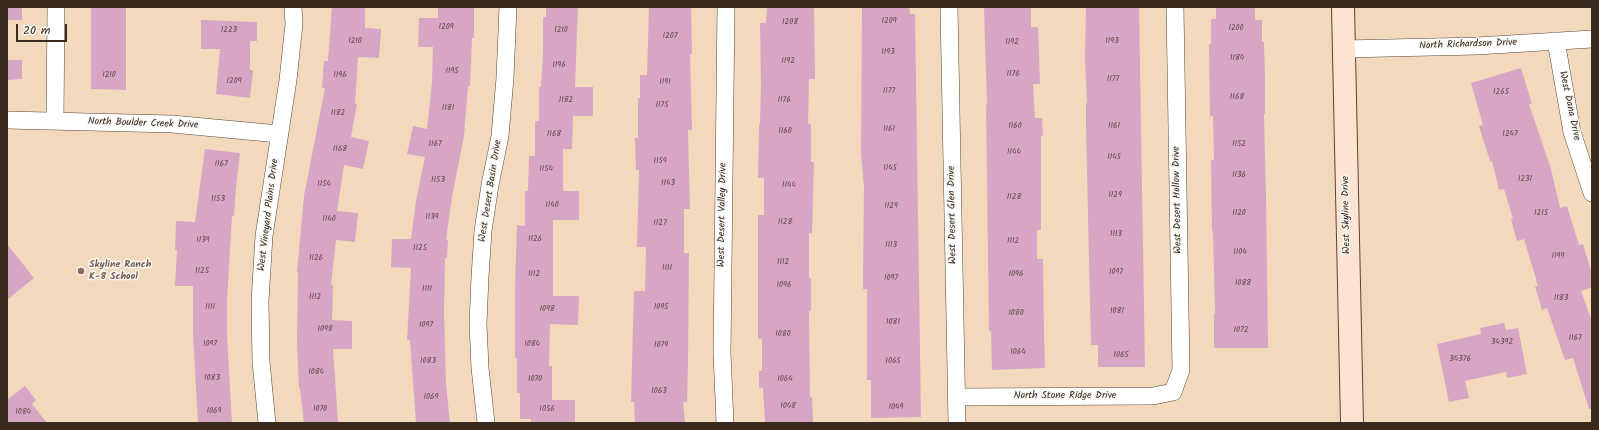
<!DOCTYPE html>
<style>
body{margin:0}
#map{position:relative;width:1599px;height:430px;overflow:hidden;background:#f3d9bb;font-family:Kalam,sans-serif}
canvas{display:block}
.frame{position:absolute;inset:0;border:8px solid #3b2a1e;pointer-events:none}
.scale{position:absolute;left:16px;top:24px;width:51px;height:18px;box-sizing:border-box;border:2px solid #3b2a1e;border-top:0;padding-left:5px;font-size:12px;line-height:14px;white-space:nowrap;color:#3b2a1e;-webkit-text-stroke:3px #f6f6f2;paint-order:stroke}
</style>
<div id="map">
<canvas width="1599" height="430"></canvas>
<div class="frame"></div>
<div class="scale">20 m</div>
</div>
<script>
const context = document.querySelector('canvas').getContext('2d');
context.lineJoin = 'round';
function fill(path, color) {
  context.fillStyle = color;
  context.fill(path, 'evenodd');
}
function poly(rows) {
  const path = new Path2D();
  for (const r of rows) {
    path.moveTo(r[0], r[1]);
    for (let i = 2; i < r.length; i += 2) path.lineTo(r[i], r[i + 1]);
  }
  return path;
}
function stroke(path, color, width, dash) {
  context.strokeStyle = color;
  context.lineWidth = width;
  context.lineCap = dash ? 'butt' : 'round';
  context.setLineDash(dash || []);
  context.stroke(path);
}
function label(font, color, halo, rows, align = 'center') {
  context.font = font + ' Kalam,sans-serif';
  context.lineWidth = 3;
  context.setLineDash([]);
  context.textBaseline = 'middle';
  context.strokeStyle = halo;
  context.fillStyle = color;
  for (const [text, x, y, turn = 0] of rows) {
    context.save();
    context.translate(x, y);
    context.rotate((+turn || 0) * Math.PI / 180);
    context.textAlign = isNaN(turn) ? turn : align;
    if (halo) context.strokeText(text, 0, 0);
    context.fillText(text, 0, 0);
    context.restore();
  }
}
fill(poly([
 [7,7,22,7,22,20,7,20],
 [91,7,126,7,126,90,91,89],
 [332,7,365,7,365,28,381,29,379,58,358,57,355,104,357,104,351,137,369,141,363,169,344,165,337,211,358,213,355,242,336,240,331,285,333,285,332,320,352,321,352,349,333,349,338,422,304,423,300,388,299,388,297,343,298,272,297,272,304,196,325,88,322,88,324,61,328,61],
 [438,7,474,7,474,38,472,38,470,86,468,86,464,136,452,197,446,240,448,240,447,258,445,258,444,313,446,384,450,423,416,423,410,340,407,340,411,268,391,267,392,239,411,239,416,201,425,157,407,154,413,126,427,129,432,82,433,47,418,47,419,18,438,18],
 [546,7,578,7,575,87,593,87,593,116,573,116,572,149,563,149,563,191,579,191,579,220,553,220,553,296,579,296,578,325,550,324,549,366,552,366,552,400,575,400,575,422,563,423,531,423,531,419,520,419,520,393,517,393,517,358,515,358,515,288,517,225,525,226,525,191,528,191,529,156,535,156,535,121,539,121,539,87,541,87,543,52,543,17,546,17],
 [649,7,691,7,692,54,690,54,692,130,688,130,690,209,684,209,684,253,689,253,688,363,687,402,683,402,685,423,635,423,634,402,631,402,634,291,645,291,646,247,637,247,639,170,636,170,635,138,638,138,638,98,640,98,640,75,647,75],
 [767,7,814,7,815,79,809,79,808,124,811,124,811,162,814,162,812,233,809,233,809,278,811,278,811,311,809,311,810,397,812,397,813,423,765,423,763,388,759,388,759,371,762,371,762,338,758,339,758,215,764,215,764,178,758,178,759,124,760,124,761,84,760,23,766,23],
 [862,7,909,7,910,14,915,14,921,417,871,418,871,380,867,380,867,289,863,289,863,269,864,187,861,154],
 [984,7,1031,7,1031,27,1038,27,1040,84,1033,84,1035,118,1042,118,1043,136,1041,136,1041,230,1037,230,1037,259,1043,259,1044,336,1045,368,992,370,991,331,989,331,986,105,987,105],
 [1086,7,1139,7,1145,367,1098,367,1098,345,1091,345,1086,129,1086,103,1087,103,1085,58],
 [1216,7,1255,7,1255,20,1262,20,1262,42,1264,42,1265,75,1265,114,1264,114,1266,195,1268,348,1214,348,1214,314,1215,314,1213,231,1212,231,1211,160,1214,160,1213,116,1210,116,1209,44,1211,44,1211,19,1216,19],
 [201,20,257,22,257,41,250,41,250,70,253,70,250,98,216,94,220,49,201,49],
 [7,60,22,60,22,79,7,80],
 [1521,68,1532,104,1529,104,1551,169,1560,208,1567,206,1579,245,1583,244,1592,274,1592,287,1581,291,1592,322,1592,409,1589,409,1573,358,1565,360,1547,308,1542,310,1535,286,1538,286,1524,239,1517,241,1511,219,1513,219,1504,189,1499,190,1492,161,1490,161,1479,126,1483,125,1471,83],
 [205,149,240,153,236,188,234,216,232,216,227,299,227,335,232,423,198,423,193,334,193,286,175,286,177,250,175,250,176,221,195,222],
 [7,244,34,278,7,300],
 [1504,323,1506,330,1518,328,1527,374,1507,378,1506,372,1465,381,1469,398,1449,402,1437,344,1481,334,1480,328],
 [25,386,36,400,32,404,47,423,7,423,7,400]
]), '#d6a6c4');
const street = poly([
 [949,7,957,423],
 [1556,41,1572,132,1592,193],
 [1344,49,1477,46,1592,39],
 [7,120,172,124,279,134],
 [55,120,56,7],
 [956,397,1153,396,1173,392,1181,370,1175,7],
 [267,423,261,362,260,301,264,236,288,80,294,24,293,7],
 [486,423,480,368,478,324,480,277,483,231,490,185,500,136,505,78,508,7],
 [725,423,722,353,726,7]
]);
const secondary = poly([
 [1343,7,1352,423]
]);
stroke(street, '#574436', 18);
stroke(secondary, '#574436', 24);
stroke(street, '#fff', 17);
stroke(secondary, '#fde4d1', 22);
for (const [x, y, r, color] of [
 [81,271,4,"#8d6e63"]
]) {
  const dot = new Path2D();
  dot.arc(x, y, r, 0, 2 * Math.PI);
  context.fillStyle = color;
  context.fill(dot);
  stroke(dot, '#f6f6f2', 1.5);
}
label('8px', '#624948', null, [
 ["1209",889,22],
 ["1208",790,23],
 ["1209",446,28],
 ["1200",1236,29],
 ["1223",229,31],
 ["1210",561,31],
 ["1207",670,37],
 ["1210",355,42],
 ["1193",1112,42],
 ["1192",1012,43],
 ["1193",888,53],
 ["1184",1237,59],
 ["1192",788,62],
 ["1196",559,66],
 ["1195",452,72],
 ["1176",1013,75],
 ["1210",109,76],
 ["1196",340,76],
 ["1177",1113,80],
 ["1209",234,82],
 ["1191",665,83],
 ["1177",889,92],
 ["1265",1501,93],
 ["1168",1237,98],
 ["1182",566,101],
 ["1176",784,101],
 ["1175",662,106],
 ["1181",448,109],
 ["1182",338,114],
 ["1160",1015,127],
 ["1161",1114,127],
 ["1161",889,130],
 ["1160",785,132],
 ["1168",554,135],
 ["1247",1510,135],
 ["1167",435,145],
 ["1152",1239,145],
 ["1168",340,150],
 ["1144",1014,153],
 ["1145",1114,158],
 ["1159",660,162],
 ["1167",221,165],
 ["1145",890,169],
 ["1154",546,170],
 ["1136",1239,176],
 ["1231",1525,180],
 ["1153",438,181],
 ["1143",668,184],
 ["1154",324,185],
 ["1144",789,186],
 ["1129",1115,196],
 ["1128",1014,198],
 ["1153",218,200],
 ["1140",552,206],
 ["1129",891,207],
 ["1120",1239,214],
 ["1215",1541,214],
 ["1139",432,218],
 ["1140",329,220],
 ["1128",785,223],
 ["1127",660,224],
 ["1113",1116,235],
 ["1126",535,240],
 ["1139",203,241],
 ["1112",1013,242],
 ["1113",891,246],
 ["1125",420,249],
 ["1104",1240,253],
 ["1199",1558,257],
 ["1126",316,259],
 ["1112",783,263],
 ["1111",667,269],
 ["1125",202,272],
 ["1097",1116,273],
 ["1112",534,275],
 ["1096",1016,275],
 ["1097",891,279],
 ["1088",1243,284],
 ["1096",784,286],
 ["1111",427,290],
 ["1112",315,298],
 ["1183",1561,299],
 ["1111",210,308],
 ["1095",661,308],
 ["1098",547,310],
 ["1081",1117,312],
 ["1080",1016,314],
 ["1081",893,323],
 ["1097",426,326],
 ["1098",325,330],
 ["1072",1241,331],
 ["1080",783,335],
 ["1167",1575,339],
 ["34392",1502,343],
 ["1097",210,345],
 ["1084",532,345],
 ["1079",661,346],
 ["1064",1018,353],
 ["1065",1121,356],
 ["34376",1460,360],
 ["1083",428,362],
 ["1065",893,362],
 ["1084",316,373],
 ["1083",212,379],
 ["1070",535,380],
 ["1064",785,380],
 ["1063",659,392],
 ["1069",431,398],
 ["1048",788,407],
 ["1049",896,408],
 ["1070",320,410],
 ["1056",547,410],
 ["1069",214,412],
 ["1084",23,413]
]);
label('10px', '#3b2a1e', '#f6f6f2', [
 ["North Richardson Drive",1468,45,-2],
 ["West Dana Drive",1569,106,78],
 ["North Boulder Creek Drive",143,124,2],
 ["West Desert Basin Drive",491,191,-81],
 ["West Desert Hollow Drive",1178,200,-91],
 ["West Vineyard Plains Drive",269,215,-83],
 ["West Desert Valley Drive",723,215,-89],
 ["West Desert Glen Drive",953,215,-91],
 ["West Skyline Drive",1347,215,-91],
 ["North Stone Ridge Drive",1065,396]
]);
label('bold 10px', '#785e54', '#f6f6f2', [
 ["Skyline Ranch",89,265],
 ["K-8 School",89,277]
], 'left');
</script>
